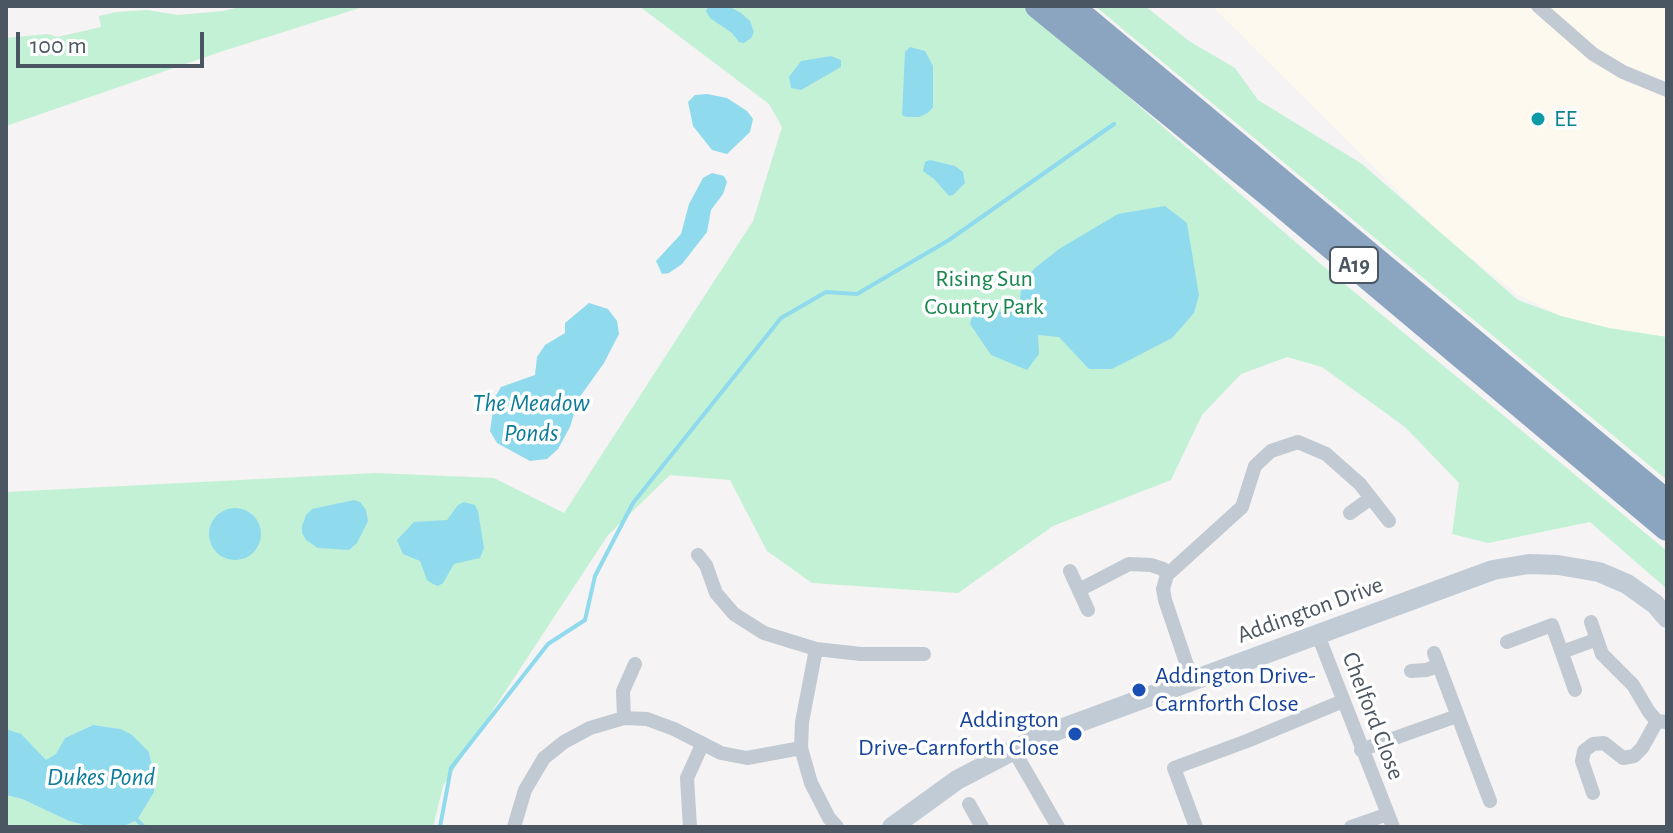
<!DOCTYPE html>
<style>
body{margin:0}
#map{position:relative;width:1673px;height:833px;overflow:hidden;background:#f5f3f3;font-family:"Alegreya Sans",sans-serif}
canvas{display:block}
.frame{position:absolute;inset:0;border:8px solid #4a5661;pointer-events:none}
.scale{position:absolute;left:16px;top:32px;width:188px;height:36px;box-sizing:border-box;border:4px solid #4a5661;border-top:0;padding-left:10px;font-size:24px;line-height:28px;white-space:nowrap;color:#4a5661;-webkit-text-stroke:6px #fff;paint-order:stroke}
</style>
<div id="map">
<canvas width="1673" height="833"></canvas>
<div class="frame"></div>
<div class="scale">100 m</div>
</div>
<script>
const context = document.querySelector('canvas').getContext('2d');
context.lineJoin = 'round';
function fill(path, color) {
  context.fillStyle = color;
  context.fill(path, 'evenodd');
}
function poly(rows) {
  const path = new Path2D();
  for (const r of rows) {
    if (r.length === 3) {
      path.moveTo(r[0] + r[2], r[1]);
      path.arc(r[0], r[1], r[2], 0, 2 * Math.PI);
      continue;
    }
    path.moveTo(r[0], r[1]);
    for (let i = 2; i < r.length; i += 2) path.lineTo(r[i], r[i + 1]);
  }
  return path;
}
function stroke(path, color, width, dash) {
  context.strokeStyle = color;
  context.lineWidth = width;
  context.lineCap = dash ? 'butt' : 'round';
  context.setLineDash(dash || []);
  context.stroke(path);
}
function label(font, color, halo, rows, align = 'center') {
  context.font = font + ' "Alegreya Sans",sans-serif';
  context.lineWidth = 7;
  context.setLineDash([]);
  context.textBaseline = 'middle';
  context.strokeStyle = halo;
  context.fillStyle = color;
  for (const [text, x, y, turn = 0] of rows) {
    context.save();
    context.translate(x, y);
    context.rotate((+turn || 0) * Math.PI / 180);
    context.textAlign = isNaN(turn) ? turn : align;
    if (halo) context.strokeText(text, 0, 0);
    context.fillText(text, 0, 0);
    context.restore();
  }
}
fill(poly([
 [1212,6,1667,6,1667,337,1609,328,1561,316,1517,294,1442,235]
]), '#fdf9ef');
fill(poly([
 [244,6,366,6,223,51,6,126,6,38,47,34,58,37,101,27,99,16,116,12,147,10,178,15,223,11],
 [639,6,1024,6,1323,266,1667,551,1667,589,1590,522,1488,543,1452,534,1459,483,1405,427,1322,367,1287,357,1241,374,1202,415,1171,480,1053,526,958,593,812,583,767,551,730,480,670,475,608,535,443,786,433,827,122,827,137,819,155,780,149,752,121,729,93,725,65,738,52,772,6,729,6,492,376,473,494,478,564,513,753,221,782,127,769,104],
 [1095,6,1145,6,1189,41,1235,68,1258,100,1362,164,1518,300,1561,316,1609,328,1667,337,1667,480],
 [6,795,22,799,69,821,91,827,6,827]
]), '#c3f1d5');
fill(poly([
 [709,6,730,7,741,13,750,21,754,32,751,38,744,43,739,42,732,33,710,18,706,11],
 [910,47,925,51,933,66,933,107,928,113,919,117,906,117,902,115,905,52],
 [831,56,841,60,841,67,801,90,791,88,789,77,801,61],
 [707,94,727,98,747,111,753,119,750,132,727,154,712,150,693,126,688,102,695,95],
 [930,160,955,166,963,172,965,183,953,195,949,196,934,179,923,171,925,162],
 [712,173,724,176,727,182,723,194,711,210,707,232,682,264,669,273,662,274,656,261,681,234,689,204,703,178],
 [1165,206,1187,223,1199,295,1194,313,1172,338,1112,369,1089,369,1059,337,1038,335,1039,354,1027,370,991,355,970,324,974,309,987,308,1005,313,1020,299,1022,283,1035,268,1059,249,1118,214],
 [589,303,608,309,617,321,619,334,604,363,579,398,570,427,558,449,547,459,530,461,497,443,490,431,495,397,501,387,535,375,537,357,545,345,565,333,565,323],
 [354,500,360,502,366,510,368,521,357,543,349,550,318,548,306,540,302,533,302,526,306,515,312,509],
 [464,502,475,505,478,511,484,548,480,558,454,564,443,583,438,586,433,584,427,580,420,561,403,554,397,540,414,522,447,520,458,505],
 [235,534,26],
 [93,725,121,729,132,735,149,752,155,779,154,792,137,820,122,827,91,827,69,821,22,799,6,795,6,729,21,734,46,760,56,754,65,738]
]), '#90daee');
stroke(poly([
 [137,820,144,827],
 [440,827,451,768,548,644,585,620,595,576,633,503,781,318,826,292,857,294,949,240,1114,124]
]), '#90daee', 4);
stroke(poly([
 [1538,6,1593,54,1623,72,1667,90],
 [1350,513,1371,498],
 [698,555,706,565,716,593,734,614,764,633,816,649,861,654,924,654],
 [1070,571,1088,610],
 [1079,590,1129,564,1151,565,1163,569,1167,575],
 [1591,622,1602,654,1633,685,1649,712,1657,721,1667,722],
 [1318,635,1393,827],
 [1507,642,1552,625,1575,690],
 [816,649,802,722,801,748,811,783,829,818,837,827],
 [1562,652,1595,640],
 [1434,653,1490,801],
 [1411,671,1426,670,1438,666],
 [1192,680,1165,600,1163,589,1167,575,1242,507,1255,466,1271,451,1298,442,1326,454,1360,484,1389,521],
 [624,718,623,691,635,664],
 [1013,749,1058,827],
 [1361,750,1457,716],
 [1593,793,1582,761,1584,751,1593,744,1604,743,1623,758,1634,756,1642,748,1657,721],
 [969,804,982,827],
 [514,827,525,790,544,758,564,742,590,728,624,718,647,719,674,729,721,753,747,758,801,748],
 [690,827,687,778,702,745],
 [1196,827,1174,768,1247,741,1343,701],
 [1351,827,1388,814]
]), '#c1cad2', 14);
stroke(poly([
 [892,827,957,780,1039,737,1493,570,1529,564,1558,565,1599,572,1627,584,1655,604,1667,618]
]), '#c1cbd6', 20);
stroke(poly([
 [1038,6,1269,194,1667,528],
 [1070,6,1667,503]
]), '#8ba5c1', 26);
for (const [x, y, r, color] of [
 [1538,119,8,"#0f9aa8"],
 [1139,690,8,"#1a4fb4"],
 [1075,734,8,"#1a4fb4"]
]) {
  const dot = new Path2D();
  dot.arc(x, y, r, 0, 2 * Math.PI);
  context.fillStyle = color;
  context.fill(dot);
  stroke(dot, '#fff', 3);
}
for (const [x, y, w] of [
 [1354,265,48]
]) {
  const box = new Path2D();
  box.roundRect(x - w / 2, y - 18, w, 36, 6);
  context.fillStyle = '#fff';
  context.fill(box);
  stroke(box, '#4a5661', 2);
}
label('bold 22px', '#4a5661', null, [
 ["A19",1354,265]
]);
label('24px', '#0d838f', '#fff', [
 ["EE",1554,119]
], 'left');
label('24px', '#17864f', '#fff', [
 ["Rising Sun",984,279],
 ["Country Park",984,307]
]);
label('24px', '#4a5661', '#fff', [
 ["Addington Drive",1310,610,-20],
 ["Chelford Close",1373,716,69]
]);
label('24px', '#164399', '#fff', [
 ["Addington Drive-",1155,676],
 ["Carnforth Close",1155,704],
 ["Addington",1059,720,"right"],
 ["Drive-Carnforth Close",1059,748,"right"]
], 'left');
label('italic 26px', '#0c7c9b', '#fff', [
 ["The Meadow",531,403],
 ["Ponds",531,433],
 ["Dukes Pond",101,777]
]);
</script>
